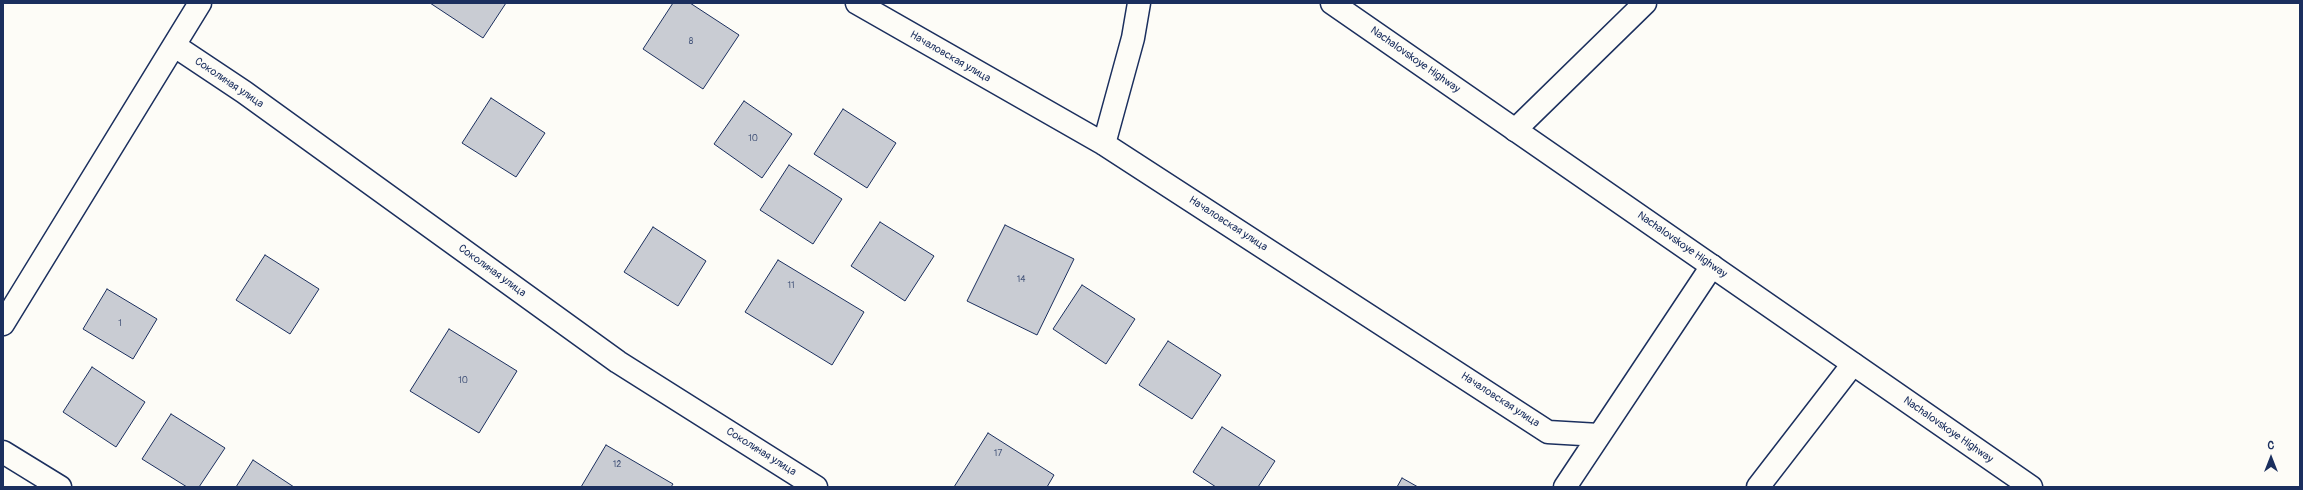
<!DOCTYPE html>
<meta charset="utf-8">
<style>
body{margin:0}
#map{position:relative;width:2303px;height:490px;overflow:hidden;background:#fdfcf7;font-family:Pangolin,sans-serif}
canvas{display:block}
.frame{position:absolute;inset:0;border:4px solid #1b2f5e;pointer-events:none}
.north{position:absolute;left:2251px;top:438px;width:40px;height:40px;-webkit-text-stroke:3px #fdfcf7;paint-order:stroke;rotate:0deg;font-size:11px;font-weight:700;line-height:16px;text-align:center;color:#1b2f5e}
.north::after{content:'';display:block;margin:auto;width:14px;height:18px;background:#1b2f5e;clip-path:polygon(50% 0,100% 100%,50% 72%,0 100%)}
</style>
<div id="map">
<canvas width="2303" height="490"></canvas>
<div class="frame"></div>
<div class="north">С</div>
</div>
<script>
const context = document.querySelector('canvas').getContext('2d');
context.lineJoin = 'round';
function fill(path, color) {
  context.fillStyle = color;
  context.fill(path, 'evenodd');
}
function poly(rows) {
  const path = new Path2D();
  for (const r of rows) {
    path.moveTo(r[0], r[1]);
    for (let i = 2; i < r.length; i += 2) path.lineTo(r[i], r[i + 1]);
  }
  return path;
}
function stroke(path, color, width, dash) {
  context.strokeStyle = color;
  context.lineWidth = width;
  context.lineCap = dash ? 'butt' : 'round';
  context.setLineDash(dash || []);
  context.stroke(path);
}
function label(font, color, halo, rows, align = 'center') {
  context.font = font + ' Pangolin,sans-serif';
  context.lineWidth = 3.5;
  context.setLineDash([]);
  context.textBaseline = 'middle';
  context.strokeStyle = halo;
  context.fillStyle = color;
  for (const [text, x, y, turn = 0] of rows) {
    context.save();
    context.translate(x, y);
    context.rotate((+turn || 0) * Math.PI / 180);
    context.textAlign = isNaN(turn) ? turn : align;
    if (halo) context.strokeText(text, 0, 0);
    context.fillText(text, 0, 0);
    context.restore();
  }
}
const building = poly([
 [430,3,506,3,483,38,430,3],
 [673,3,690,3,739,35,703,89,643,49,673,3],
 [491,98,545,133,516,177,462,143,491,98],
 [744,101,792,134,762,178,714,144,744,101],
 [843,109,896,143,867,188,814,154,843,109],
 [789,165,842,199,813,244,760,210,789,165],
 [880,222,934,256,905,301,851,266,880,222],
 [1005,225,1074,259,1037,335,967,301,1005,225],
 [653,227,706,261,678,306,624,272,653,227],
 [265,255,319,289,290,334,236,300,265,255],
 [778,260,864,312,832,365,745,312,778,260],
 [1082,285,1135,319,1106,364,1053,329,1082,285],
 [107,289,157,319,133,359,83,329,107,289],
 [449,329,517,371,479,433,410,391,449,329],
 [1168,341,1221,375,1192,419,1139,385,1168,341],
 [92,367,145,402,116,447,63,412,92,367],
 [171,414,225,448,199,487,187,487,142,459,171,414],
 [1222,427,1275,461,1258,487,1216,487,1193,472,1222,427],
 [988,433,1054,475,1047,487,954,487,988,433],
 [606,445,673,484,671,487,581,487,606,445],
 [253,460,294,487,236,487,253,460],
 [1402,478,1418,487,1397,487,1402,478]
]);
fill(building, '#c9ccd3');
stroke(building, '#1b2f5e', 1);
const minor = poly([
 [857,3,1104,144,1548,432,1599,435],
 [175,46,244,92,618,362,816,487],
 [1515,130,1645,3],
 [1104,144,1133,38,1139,3],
 [3,324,200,3],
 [3,452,60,487],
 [1565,487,1712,266],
 [1758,487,1853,364]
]);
const major = poly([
 [1332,3,2031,487]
]);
stroke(minor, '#1b2f5e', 25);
stroke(major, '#1b2f5e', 25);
stroke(minor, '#fdfcf7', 22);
stroke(major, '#fdfcf7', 22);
label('9px', '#46567b', null, [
 ["8",691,42],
 ["10",753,139],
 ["14",1021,280],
 ["11",791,286],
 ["1",120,324],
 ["10",463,381],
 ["17",998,454],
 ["12",617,465]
]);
label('11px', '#1b2f5e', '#fdfcf7', [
 ["Началовская улица",950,57,30],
 ["Nachalovskoye Highway",1415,60,35],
 ["Соколиная улица",229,83,34],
 ["Началовская улица",1228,224,33],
 ["Nachalovskoye Highway",1682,245,35],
 ["Соколиная улица",492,271,36],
 ["Началовская улица",1500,400,33],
 ["Nachalovskoye Highway",1948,430,35],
 ["Соколиная улица",761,452,32]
]);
</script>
